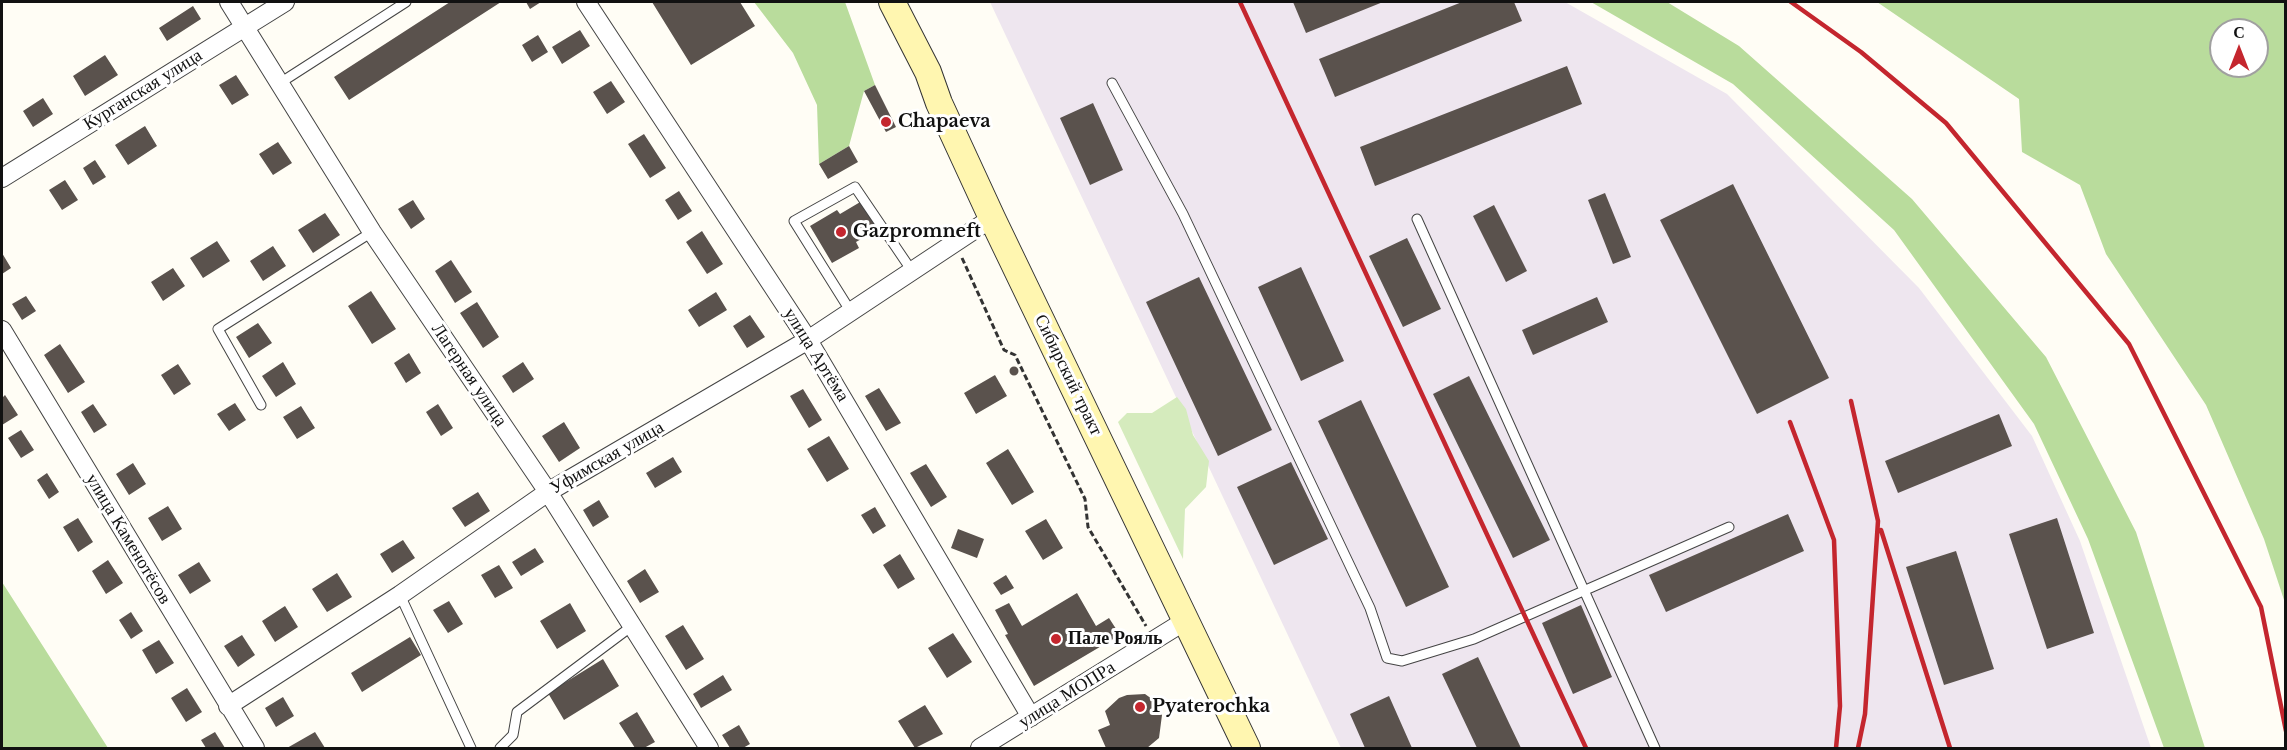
<!DOCTYPE html>
<meta charset="utf-8">
<style>
body{margin:0}
#map{position:relative;width:2287px;height:750px;overflow:hidden;background:#fffdf5;font-family:"Libre Baskerville",serif}
canvas{display:block}
.frame{position:absolute;inset:0;border:3px solid #111;pointer-events:none}
.north{position:absolute;left:2209px;top:18px;width:60px;height:60px;box-sizing:border-box;background:#fff;border:2px solid #a0a0a0;border-radius:50%;rotate:0deg;font-size:16px;font-weight:700;line-height:24px;text-align:center;color:#111}
.north::after{content:'';display:block;margin:auto;width:21px;height:27px;background:#c4262e;clip-path:polygon(50% 0,100% 100%,50% 72%,0 100%)}
</style>
<div id="map">
<canvas width="2287" height="750"></canvas>
<div class="frame"></div>
<div class="north">С</div>
</div>
<script>
const context = document.querySelector('canvas').getContext('2d');
context.lineJoin = 'round';
function fill(path, color) {
  context.fillStyle = color;
  context.fill(path, 'evenodd');
}
function poly(rows) {
  const path = new Path2D();
  for (const r of rows) {
    if (r.length === 3) {
      path.moveTo(r[0] + r[2], r[1]);
      path.arc(r[0], r[1], r[2], 0, 2 * Math.PI);
      continue;
    }
    path.moveTo(r[0], r[1]);
    for (let i = 2; i < r.length; i += 2) path.lineTo(r[i], r[i + 1]);
  }
  return path;
}
function stroke(path, color, width, dash) {
  context.strokeStyle = color;
  context.lineWidth = width;
  context.lineCap = dash ? 'butt' : 'round';
  context.setLineDash(dash || []);
  context.stroke(path);
}
function label(font, color, halo, rows, align = 'center') {
  context.font = font + ' "Libre Baskerville",serif';
  context.lineWidth = 6;
  context.setLineDash([]);
  context.textBaseline = 'middle';
  context.strokeStyle = halo;
  context.fillStyle = color;
  for (const [text, x, y, turn = 0] of rows) {
    context.save();
    context.translate(x, y);
    context.rotate((+turn || 0) * Math.PI / 180);
    context.textAlign = isNaN(turn) ? turn : align;
    if (halo) context.strokeText(text, 0, 0);
    context.fillText(text, 0, 0);
    context.restore();
  }
}
fill(poly([
 [990,2,1565,2,1727,94,1919,288,2032,436,2080,541,2151,748,1341,748]
]), '#eee6ef');
fill(poly([
 [1177,397,1186,409,1193,435,1209,461,1206,487,1185,509,1183,559,1118,422,1127,413,1152,413]
]), '#d5ebbd');
fill(poly([
 [754,2,845,2,875,85,864,91,849,146,819,164,817,105,793,53],
 [1591,2,1667,2,1739,46,1912,199,2046,357,2136,532,2205,748,2164,748,2088,539,2034,424,1894,230,1733,84],
 [1877,2,2285,2,2285,603,2264,539,2206,405,2106,254,2080,185,2022,152,2019,99],
 [2221,30,2257,30,2257,66,2221,66],
 [2,582,108,748,2,748]
]), '#b9dc9c');
fill(poly([
 [450,2,501,2,349,100,334,77],
 [526,2,541,2,530,9],
 [652,2,740,2,755,26,691,65],
 [1293,2,1383,2,1306,33],
 [1462,2,1514,2,1522,21,1335,97,1319,59],
 [193,6,201,19,167,41,159,28],
 [580,30,590,46,562,64,552,47],
 [538,35,548,52,532,62,522,45],
 [105,55,118,75,85,96,73,76],
 [1567,66,1582,104,1375,186,1360,147],
 [236,75,249,95,232,105,219,85],
 [611,81,625,102,607,114,593,92],
 [875,85,896,127,886,132,864,91],
 [43,98,53,114,33,127,23,111],
 [1093,103,1123,170,1090,185,1060,118],
 [145,126,157,146,128,165,115,145],
 [644,134,666,168,650,178,628,144],
 [278,142,292,163,273,175,259,154],
 [849,146,858,162,828,179,819,164],
 [95,160,106,177,93,185,83,168],
 [65,180,78,200,62,210,49,190],
 [1733,184,1829,378,1757,414,1660,220],
 [679,191,692,211,678,220,665,200],
 [1605,193,1631,257,1613,264,1588,200],
 [867,198,884,226,856,242,859,248,832,263,810,226,837,210,840,214],
 [413,200,425,219,411,229,398,209],
 [1494,205,1527,271,1506,282,1473,216],
 [325,213,340,235,313,253,298,230],
 [702,231,723,264,707,274,686,242],
 [1407,238,1441,309,1403,327,1369,256],
 [217,241,230,261,203,278,190,258],
 [273,246,286,266,263,281,250,261],
 [2,253,11,268,2,274],
 [451,260,472,292,455,303,435,271],
 [1301,267,1344,361,1301,381,1258,287],
 [173,268,185,286,163,301,151,282],
 [1199,277,1272,430,1218,456,1146,302],
 [371,291,396,329,372,344,348,306],
 [716,292,727,310,699,327,688,310],
 [26,296,36,311,22,320,12,304],
 [1597,297,1608,322,1533,355,1522,330],
 [477,302,499,337,483,348,460,313],
 [750,315,765,337,747,348,733,326],
 [258,323,272,343,249,358,236,337],
 [60,344,85,382,68,393,44,355],
 [409,353,421,373,406,383,394,363],
 [283,362,296,384,276,397,262,376],
 [523,362,534,379,513,393,502,376],
 [178,364,191,384,174,395,161,375],
 [1014,371,4.5],
 [995,375,1007,396,976,414,964,393],
 [1469,376,1550,540,1513,558,1433,394],
 [879,388,901,423,886,431,865,396],
 [803,389,822,420,809,428,790,396],
 [5,395,18,415,2,425,2,398],
 [1361,400,1449,587,1406,607,1318,421],
 [235,403,246,420,229,431,217,414],
 [93,404,107,425,94,433,81,412],
 [438,404,453,428,441,436,426,412],
 [301,406,315,428,297,439,283,417],
 [1999,414,2012,446,1898,493,1885,461],
 [564,422,580,448,559,462,542,436],
 [21,430,34,450,21,458,8,438],
 [829,436,849,469,827,482,807,449],
 [1008,449,1034,492,1012,505,986,463],
 [673,457,682,472,655,488,646,473],
 [1291,462,1328,539,1274,565,1237,487],
 [133,463,146,484,129,495,116,474],
 [926,464,947,497,931,507,910,473],
 [47,473,59,492,49,499,37,480],
 [478,492,490,511,465,527,452,508],
 [599,500,609,517,593,527,583,510],
 [168,506,182,529,162,541,148,518],
 [875,507,886,526,873,534,861,515],
 [1788,514,1804,551,1666,612,1649,575],
 [78,518,93,542,78,552,63,527],
 [2057,518,2094,633,2047,649,2009,534],
 [1046,519,1063,548,1043,560,1025,531],
 [958,529,984,539,977,558,951,548],
 [403,540,415,558,392,573,380,554],
 [535,548,544,562,521,576,512,562],
 [1956,551,1994,669,1944,685,1906,567],
 [900,554,915,579,898,589,883,565],
 [108,560,123,583,106,594,92,571],
 [199,562,211,581,190,594,178,575],
 [499,565,513,588,495,598,481,575],
 [645,569,659,592,640,603,627,581],
 [337,573,352,597,327,612,312,589],
 [1006,575,1014,588,1001,595,993,583],
 [1077,593,1096,626,1109,618,1120,635,1034,686,1005,635,1008,634,995,610,1009,603,1022,626],
 [449,601,463,624,448,633,433,610],
 [570,603,586,631,557,649,540,621],
 [1581,605,1612,677,1573,694,1542,623],
 [285,606,298,627,275,642,262,621],
 [131,612,143,631,131,639,119,620],
 [683,625,704,659,686,670,665,636],
 [953,633,972,662,947,678,928,648],
 [242,635,255,655,238,667,224,646],
 [410,637,421,655,362,692,351,673],
 [159,640,174,663,156,674,142,650],
 [1478,657,1509,723,1521,748,1477,748,1442,674],
 [603,659,619,686,564,720,548,693],
 [723,675,732,690,701,708,693,694],
 [187,688,202,712,186,722,171,698],
 [1145,694,1152,699,1162,715,1159,738,1147,748,1106,748,1098,730,1110,725,1105,711,1119,698,1127,695],
 [1389,696,1412,748,1365,748,1350,714],
 [283,697,294,716,276,727,265,708],
 [925,705,943,734,915,748,898,721],
 [637,712,655,742,644,748,635,748,619,723],
 [739,725,750,744,743,748,730,748,722,735],
 [215,732,225,748,206,748,201,740],
 [315,732,325,748,287,748]
]), '#5a524d');
const lane = poly([
 [280,83,406,2],
 [1112,83,1183,214,1370,608,1387,658,1402,661,1474,639,1729,527],
 [1417,219,1655,748],
 [851,312,794,221,855,187,912,271],
 [261,405,218,329,372,232],
 [400,595,471,748],
 [500,748,513,735,517,712,632,626]
]);
const street = poly([
 [229,2,372,232,548,492,709,748],
 [586,2,808,340,1031,717],
 [2,178,285,2],
 [2,330,255,748],
 [228,706,400,595,548,492,808,340,992,218],
 [980,748,1185,621]
]);
const secondary = poly([
 [892,2,928,72,939,103,992,218,1247,748]
]);
stroke(lane, '#444', 11);
stroke(street, '#444', 20);
stroke(secondary, '#333', 28);
stroke(poly([
 [962,258,1004,350,1015,355,1085,499,1088,527,1146,626]
]), '#333', 3, [6, 3]);
stroke(lane, '#fff', 9);
stroke(street, '#fff', 18);
stroke(secondary, '#fff6b0', 26);
stroke(poly([
 [1240,2,1586,748],
 [1791,2,1861,52,1946,123,2129,344,2261,607,2286,731],
 [1851,401,1878,521,1865,714,1858,748],
 [1790,422,1834,540,1840,706,1836,748],
 [1881,530,1950,748]
]), '#c4262e', 4.5);
for (const [x, y, r, color] of [
 [886,122,6,"#c4262e"],
 [841,232,6,"#c4262e"],
 [1056,639,6,"#c4262e"],
 [1140,707,6,"#c4262e"]
]) {
  const dot = new Path2D();
  dot.arc(x, y, r, 0, 2 * Math.PI);
  context.fillStyle = color;
  context.fill(dot);
  stroke(dot, '#fff', 2);
}
label('18px', '#111', '#fff', [
 ["Курганская улица",143,90,-32],
 ["улица Артёма",816,355,58],
 ["Лагерная улица",469,375,56],
 ["Сибирский тракт",1068,375,64],
 ["Уфимская улица",607,458,-30],
 ["улица Каменотёсов",128,539,59],
 ["улица МОПРа",1067,695,-32]
]);
label('bold 18px', '#111', '#fff', [
 ["Chapaeva",898,122],
 ["Gazpromneft",853,232],
 ["Пале Рояль",1068,639],
 ["Pyaterochka",1152,707]
], 'left');
</script>
